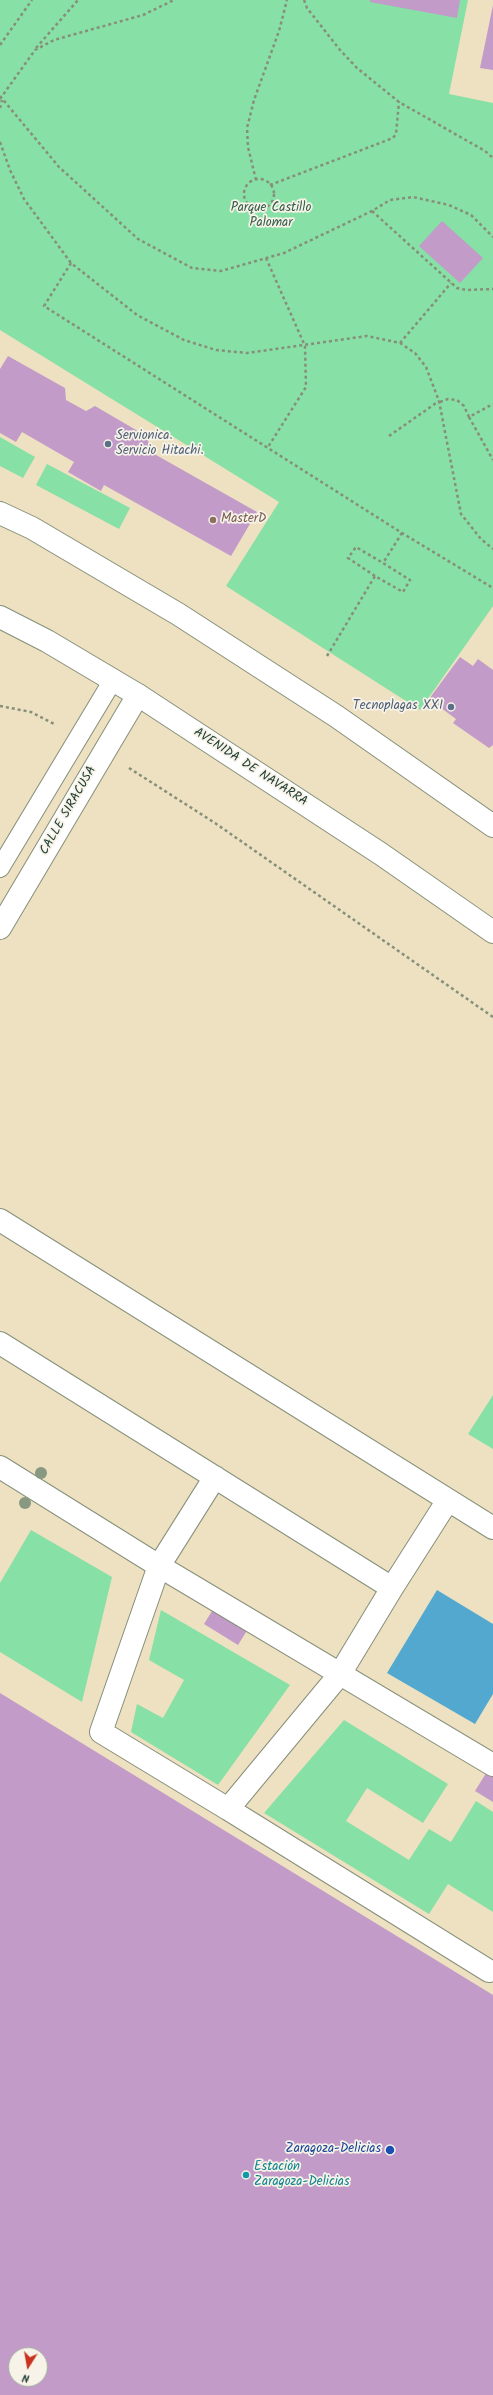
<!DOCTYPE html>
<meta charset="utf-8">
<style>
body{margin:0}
#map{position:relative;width:493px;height:2395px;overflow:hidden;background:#ede1c1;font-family:Kalam,sans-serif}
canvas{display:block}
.north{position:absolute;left:8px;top:2347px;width:40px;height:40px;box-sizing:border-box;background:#f7f3e8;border:1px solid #a1aaa0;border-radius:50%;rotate:191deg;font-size:11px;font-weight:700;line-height:16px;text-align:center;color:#1f3d34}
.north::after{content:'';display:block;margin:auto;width:14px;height:18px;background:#c8321e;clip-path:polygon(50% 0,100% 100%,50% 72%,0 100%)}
</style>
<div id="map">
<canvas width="493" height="2395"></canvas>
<div class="north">N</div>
</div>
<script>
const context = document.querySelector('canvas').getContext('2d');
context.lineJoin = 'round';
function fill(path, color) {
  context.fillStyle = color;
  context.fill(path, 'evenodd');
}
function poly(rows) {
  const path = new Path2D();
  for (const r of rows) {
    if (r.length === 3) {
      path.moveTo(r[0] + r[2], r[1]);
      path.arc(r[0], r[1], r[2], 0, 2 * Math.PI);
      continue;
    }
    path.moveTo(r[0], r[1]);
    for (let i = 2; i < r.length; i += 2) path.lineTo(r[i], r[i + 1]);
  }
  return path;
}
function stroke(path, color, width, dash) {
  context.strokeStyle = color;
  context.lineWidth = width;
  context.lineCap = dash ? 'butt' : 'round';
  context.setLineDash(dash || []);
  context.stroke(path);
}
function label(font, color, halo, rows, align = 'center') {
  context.font = font + ' Kalam,sans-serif';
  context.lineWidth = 3.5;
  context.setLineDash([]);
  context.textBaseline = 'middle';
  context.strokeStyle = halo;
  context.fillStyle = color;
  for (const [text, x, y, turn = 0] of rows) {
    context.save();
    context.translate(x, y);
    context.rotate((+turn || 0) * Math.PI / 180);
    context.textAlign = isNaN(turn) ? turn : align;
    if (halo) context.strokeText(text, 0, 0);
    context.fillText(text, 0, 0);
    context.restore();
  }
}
fill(poly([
 [0,0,468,0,449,94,493,103,493,606,420,710,226,586,279,502,0,330],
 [0,437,35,457,23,478,0,466],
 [47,464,130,508,119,529,36,485],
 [493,1395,493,1449,468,1434],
 [31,1530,112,1577,82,1702,0,1652,0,1583],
 [161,1610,290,1685,218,1785,131,1732,137,1704,163,1718,184,1680,149,1660],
 [344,1720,448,1784,423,1823,367,1788,346,1821,409,1860,429,1829,451,1842,476,1801,493,1812,493,1912,448,1884,429,1914,264,1813]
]), '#87e0a5');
fill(poly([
 [437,1590,493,1624,493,1694,475,1724,387,1673]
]), '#53a8cf');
fill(poly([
 [370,0,460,0,457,18,370,2],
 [493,5,493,70,480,68],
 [442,221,483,258,460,283,419,246],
 [8,356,65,388,66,400,86,411,95,406,148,437,149,451,257,512,231,556,104,485,101,491,68,472,74,462,22,432,16,442,0,433,0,369],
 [460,657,473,666,478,659,493,670,493,745,489,748,453,723,456,719,429,699],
 [217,1603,251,1624,238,1645,204,1624],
 [0,1693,493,1995,493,2395,0,2395],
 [16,2355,40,2355,40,2379,16,2379],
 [488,1770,493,1773,493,1802,475,1791]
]), '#c29bc8');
const lane = poly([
 [0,868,113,680]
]);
const street = poly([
 [0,928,138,695],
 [0,1220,493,1528],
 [0,1343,392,1588],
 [0,1467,159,1566,493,1765],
 [215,1477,159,1566,101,1732,228,1809],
 [448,1500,392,1588,340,1674,228,1809,489,1971]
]);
const primary = poly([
 [0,513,32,528,178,614,336,716,493,826],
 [0,617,47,641,138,695,381,854,493,932]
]);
stroke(lane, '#868f7a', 20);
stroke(street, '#868f7a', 24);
stroke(primary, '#868f7a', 24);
stroke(poly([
 [304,0,307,8,340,50,357,68,399,102,485,151,493,158],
 [0,45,32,0],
 [36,48,78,0],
 [0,96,59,167,138,239,192,268,221,271,284,253,372,211,390,200,413,197,449,205,471,215,493,237],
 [0,99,35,50,54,40,143,15,174,0],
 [0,108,2,100],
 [0,142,10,170,24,199,71,263,137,315,184,340,216,350,247,353,367,336,400,343,415,353,426,367,439,401,461,514,481,539,493,549],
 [259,194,15],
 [256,180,248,147,247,128,254,100,279,31,287,0],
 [270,185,393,138,396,134,399,102],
 [372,211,457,288,466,290,493,289],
 [266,258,305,346,306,387,268,447],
 [71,263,44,306,402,533,493,588],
 [400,343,451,283],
 [440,402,448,399,457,400,464,406,469,417,493,404],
 [469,417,493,460],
 [389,436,439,401],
 [375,576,348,558,356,547,383,563],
 [327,656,375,576,403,592,410,580,383,563,402,533],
 [0,706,31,712,56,725],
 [129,768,215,823,493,1017]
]), '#868f7a', 2.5, [3, 3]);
stroke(lane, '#fff', 18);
stroke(street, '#fff', 22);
stroke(primary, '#fff', 22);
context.fillStyle = '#879980';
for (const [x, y] of [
 [41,1473],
 [25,1503]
]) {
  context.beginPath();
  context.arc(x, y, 6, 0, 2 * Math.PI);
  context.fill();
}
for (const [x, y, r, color] of [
 [108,444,4,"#5c6f8a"],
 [213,520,4,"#8d6e63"],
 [451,707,4,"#5c6f8a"],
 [390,2150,5,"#1a4fb4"],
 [246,2175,4,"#0f9aa8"]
]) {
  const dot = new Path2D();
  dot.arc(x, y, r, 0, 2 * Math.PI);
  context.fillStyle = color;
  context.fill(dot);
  stroke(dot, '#f7f3e8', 1.5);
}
label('13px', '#345e4b', '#f7f3e8', [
 ["Parque Castillo",271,209],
 ["Palomar",271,224]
]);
label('13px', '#4e5e75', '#f7f3e8', [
 ["Servionica.",116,437],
 ["Servicio Hitachi.",116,452],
 ["Tecnoplagas XXI",443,707,"right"]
], 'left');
label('13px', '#785e54', '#f7f3e8', [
 ["MasterD",221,520]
], 'left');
label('13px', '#1f3d34', '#f7f3e8', [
 ["AVENIDA DE NAVARRA",250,768,33],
 ["CALLE SIRACUSA",69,811,-60]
]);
label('13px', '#164399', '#f7f3e8', [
 ["Zaragoza-Delicias",381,2150]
], 'right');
label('13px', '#0d838f', '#f7f3e8', [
 ["Estación",254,2168],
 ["Zaragoza-Delicias",254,2183]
], 'left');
</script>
